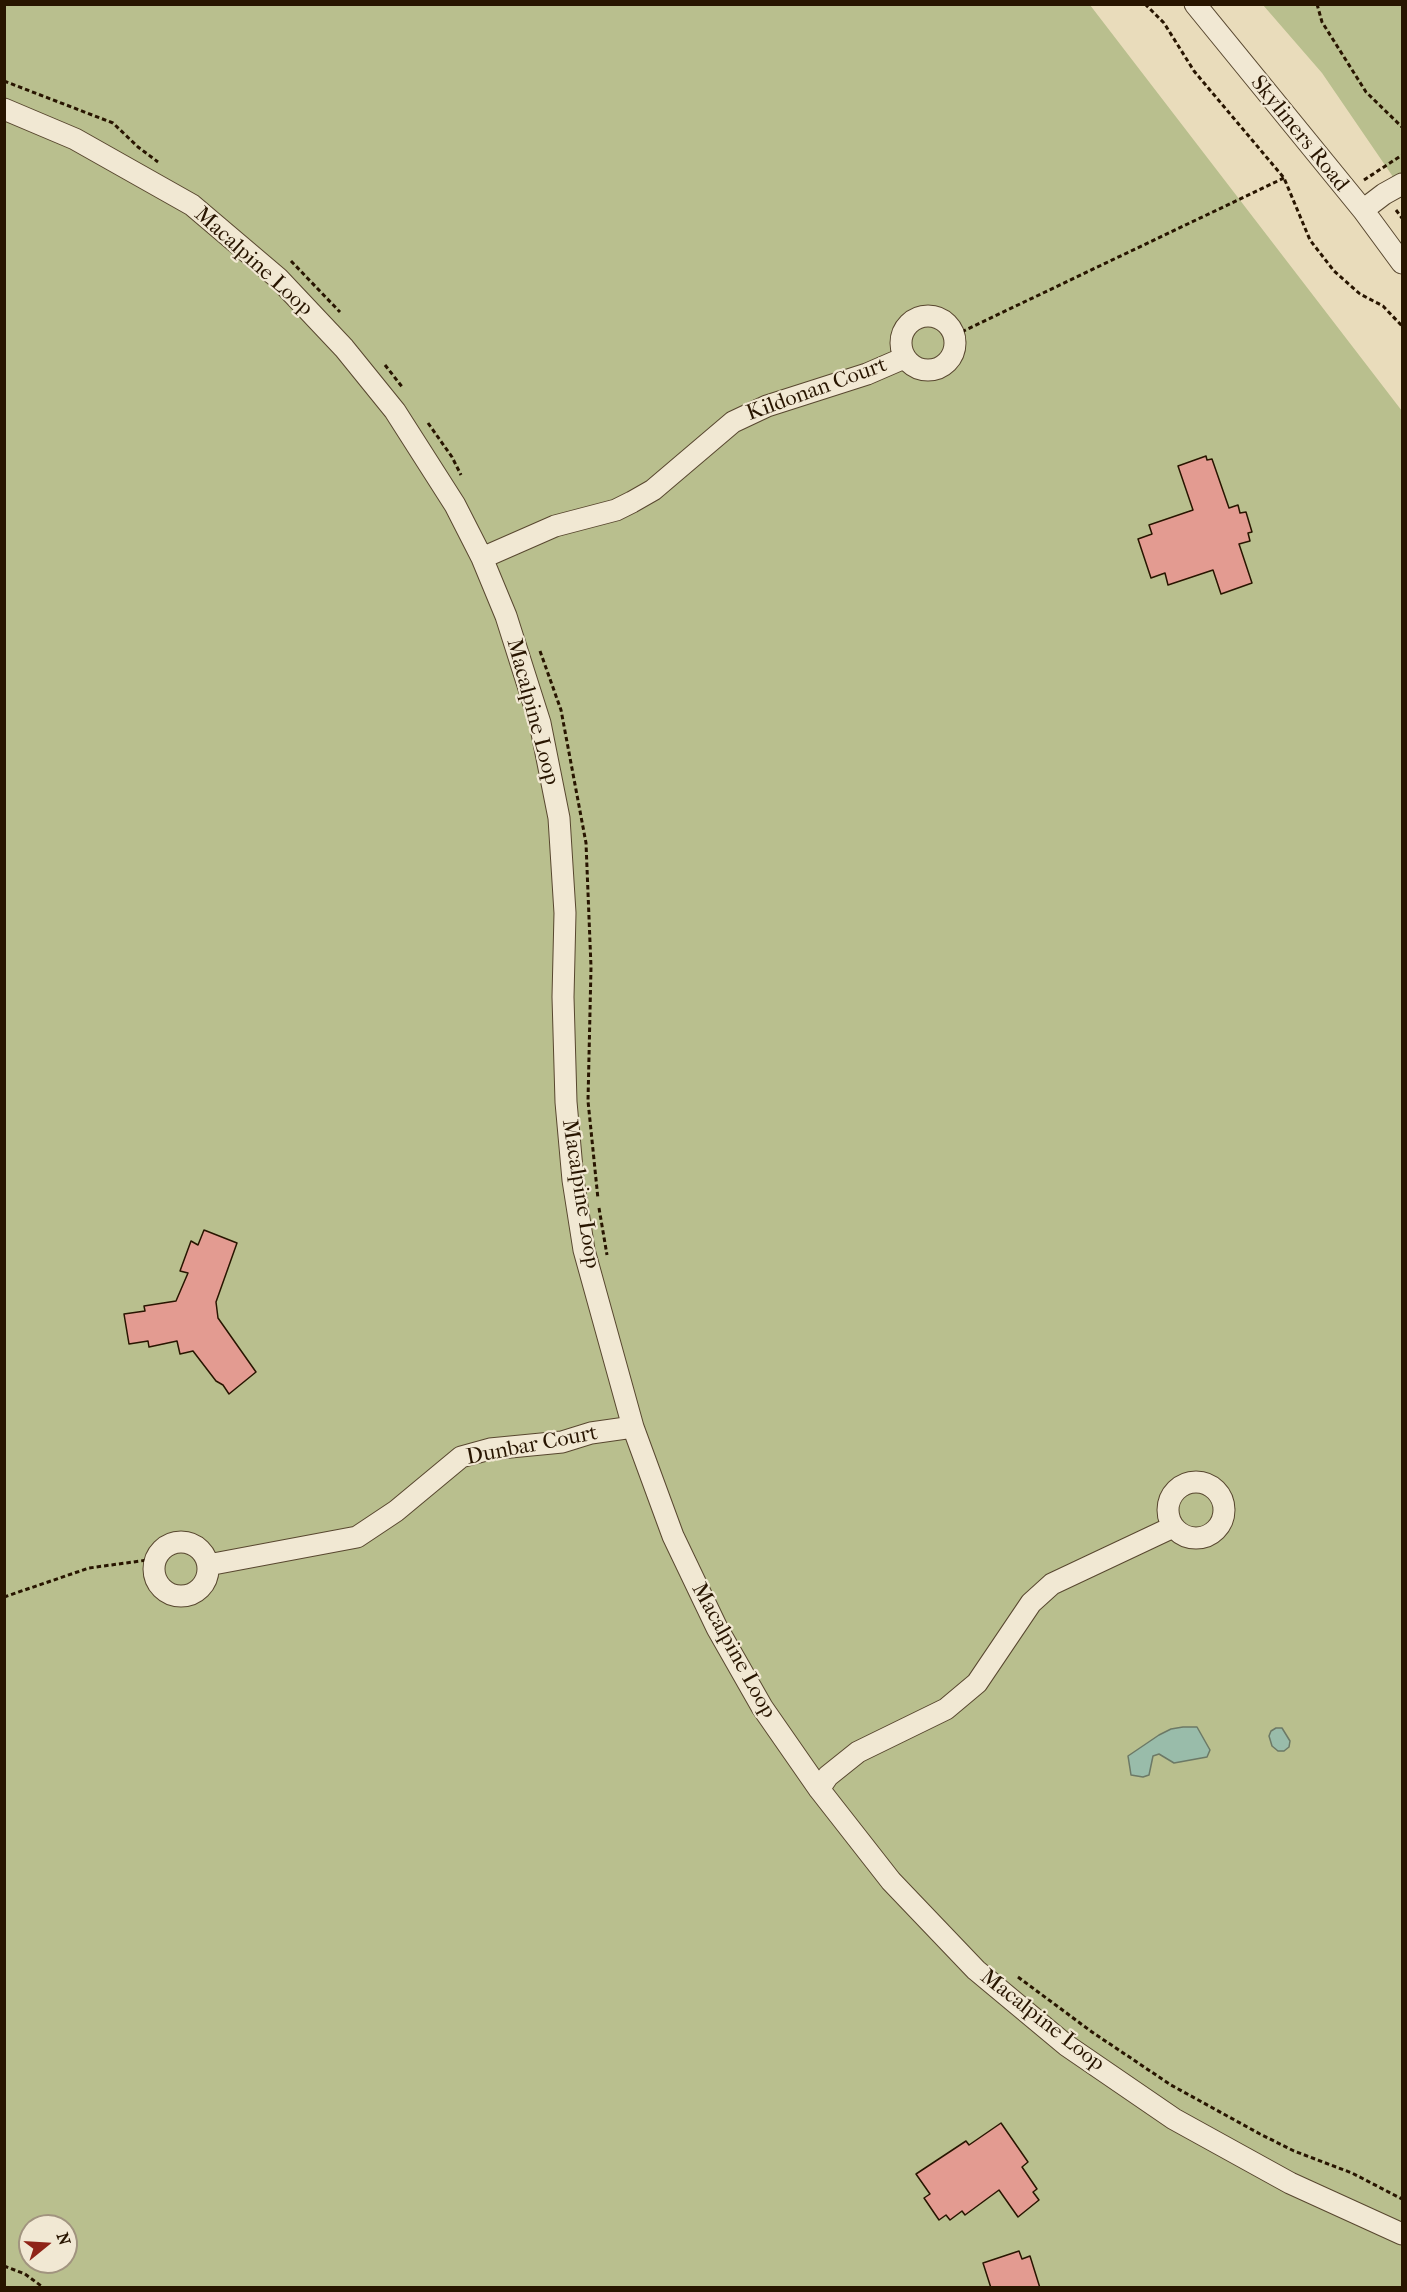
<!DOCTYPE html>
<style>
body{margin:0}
#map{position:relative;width:1407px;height:2292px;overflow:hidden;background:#e9dcbb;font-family:"IM FELL French Canon",serif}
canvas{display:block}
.frame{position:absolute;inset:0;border:6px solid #281500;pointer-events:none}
.north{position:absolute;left:18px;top:2214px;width:60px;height:60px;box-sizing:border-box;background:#f1e8d3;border:2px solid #a1947f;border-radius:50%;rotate:72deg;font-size:16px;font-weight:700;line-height:24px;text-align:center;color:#281500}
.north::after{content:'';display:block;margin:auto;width:21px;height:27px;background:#8f2418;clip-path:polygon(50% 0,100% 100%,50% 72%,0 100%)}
</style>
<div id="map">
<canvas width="1407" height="2292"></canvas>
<div class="frame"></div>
<div class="north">N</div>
</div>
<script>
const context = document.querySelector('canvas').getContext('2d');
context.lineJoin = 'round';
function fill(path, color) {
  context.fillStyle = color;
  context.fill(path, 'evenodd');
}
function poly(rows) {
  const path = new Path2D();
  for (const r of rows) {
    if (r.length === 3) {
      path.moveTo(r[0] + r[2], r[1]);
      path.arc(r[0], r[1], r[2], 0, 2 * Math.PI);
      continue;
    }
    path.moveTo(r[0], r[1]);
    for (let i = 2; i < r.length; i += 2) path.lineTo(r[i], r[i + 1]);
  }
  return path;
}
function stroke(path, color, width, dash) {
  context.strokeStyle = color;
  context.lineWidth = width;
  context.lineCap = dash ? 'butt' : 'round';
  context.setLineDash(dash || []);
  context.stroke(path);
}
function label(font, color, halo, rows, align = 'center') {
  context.font = font + ' "IM FELL French Canon",serif';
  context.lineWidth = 4.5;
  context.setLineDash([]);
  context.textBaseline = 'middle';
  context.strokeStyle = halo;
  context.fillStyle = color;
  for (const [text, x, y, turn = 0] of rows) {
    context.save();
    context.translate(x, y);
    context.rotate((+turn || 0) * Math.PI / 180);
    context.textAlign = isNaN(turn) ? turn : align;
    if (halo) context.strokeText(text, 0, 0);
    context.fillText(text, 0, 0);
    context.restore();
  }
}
fill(poly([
 [4,5,1090,5,1402,411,1402,2287,5,2287],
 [30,2226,66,2226,66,2262,30,2262],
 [1263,5,1402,5,1402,190,1322,73]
]), '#b9bf8e');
const water = poly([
 [1183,1727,1197,1727,1210,1750,1207,1757,1174,1763,1159,1754,1153,1756,1149,1775,1143,1777,1131,1775,1128,1756,1159,1735,1171,1729,1183,1727],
 [1276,1728,1282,1728,1290,1741,1289,1747,1284,1751,1278,1751,1272,1746,1269,1736,1271,1731,1276,1728]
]);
fill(water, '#99bcaa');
stroke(water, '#6c7966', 1.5);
const building = poly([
 [1206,456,1207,460,1212,459,1229,508,1238,505,1240,513,1246,512,1252,532,1248,533,1250,541,1239,544,1252,583,1221,594,1213,570,1168,585,1165,573,1151,578,1138,539,1152,534,1149,525,1193,510,1178,466,1206,456],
 [204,1230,237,1243,216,1302,218,1318,256,1372,229,1394,223,1385,216,1381,193,1351,180,1354,177,1341,149,1347,148,1341,129,1344,124,1314,145,1311,144,1306,176,1301,188,1273,180,1271,191,1241,198,1245,204,1230],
 [1001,2123,1028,2162,1022,2167,1037,2189,1033,2192,1039,2200,1018,2217,999,2190,965,2215,962,2211,950,2220,946,2215,939,2220,924,2198,930,2194,916,2174,966,2141,969,2145,1001,2123],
 [1019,2251,1022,2259,1030,2256,1040,2288,991,2288,983,2263,1019,2251]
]);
fill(building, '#e39b91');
stroke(building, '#281500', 1.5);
const minor = poly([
 [1195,4,1363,210,1402,263],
 [4,109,75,139,192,205,278,278,344,348,395,411,455,505,482,558,506,616,540,723,559,818,565,913,563,997,566,1102,573,1180,584,1250,633,1427,673,1536,717,1628,762,1707,819,1789,891,1881,976,1970,1066,2045,1174,2119,1290,2183,1402,2234],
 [1363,210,1384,194,1402,184],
 [928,343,27],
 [482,558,555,526,616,510,632,502,653,490,733,422,767,406,867,374,904,358],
 [1196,1510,28],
 [181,1569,27],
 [208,1565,357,1537,396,1511,461,1457,490,1449,562,1442,591,1433,633,1427],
 [819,1789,828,1776,858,1752,946,1709,977,1683,1031,1603,1052,1584,1173,1527]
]);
stroke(minor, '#58472f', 23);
stroke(poly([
 [1145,4,1164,23,1194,71,1284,178,1310,240,1334,271,1360,294,1383,306,1402,326],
 [1317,4,1322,22,1366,92,1402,127],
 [4,81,113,123,138,147,158,162],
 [1364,180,1402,155],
 [1396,210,1402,218],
 [291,261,340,312],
 [955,335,1284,178],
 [385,365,403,388],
 [428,423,452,457,461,475],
 [540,651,561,710,586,843,591,967,588,1101,598,1199],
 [599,1208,607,1255],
 [4,1597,89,1568,155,1559],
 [1018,1977,1092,2032,1171,2085,1260,2134,1294,2151,1352,2173,1402,2199],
 [4,2266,25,2274,44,2288]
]), '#281500', 3, [4.5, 3]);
stroke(minor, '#f1e8d3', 21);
label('22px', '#281500', '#f1e8d3', [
 ["Skyliners Road",1299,134,51],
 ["Macalpine Loop",253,262,42],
 ["Kildonan Court",817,390,-20],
 ["Macalpine Loop",532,712,75],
 ["Macalpine Loop",580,1194,81],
 ["Dunbar Court",532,1446,-11],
 ["Macalpine Loop",733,1651,61],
 ["Macalpine Loop",1042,2021,38]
]);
</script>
